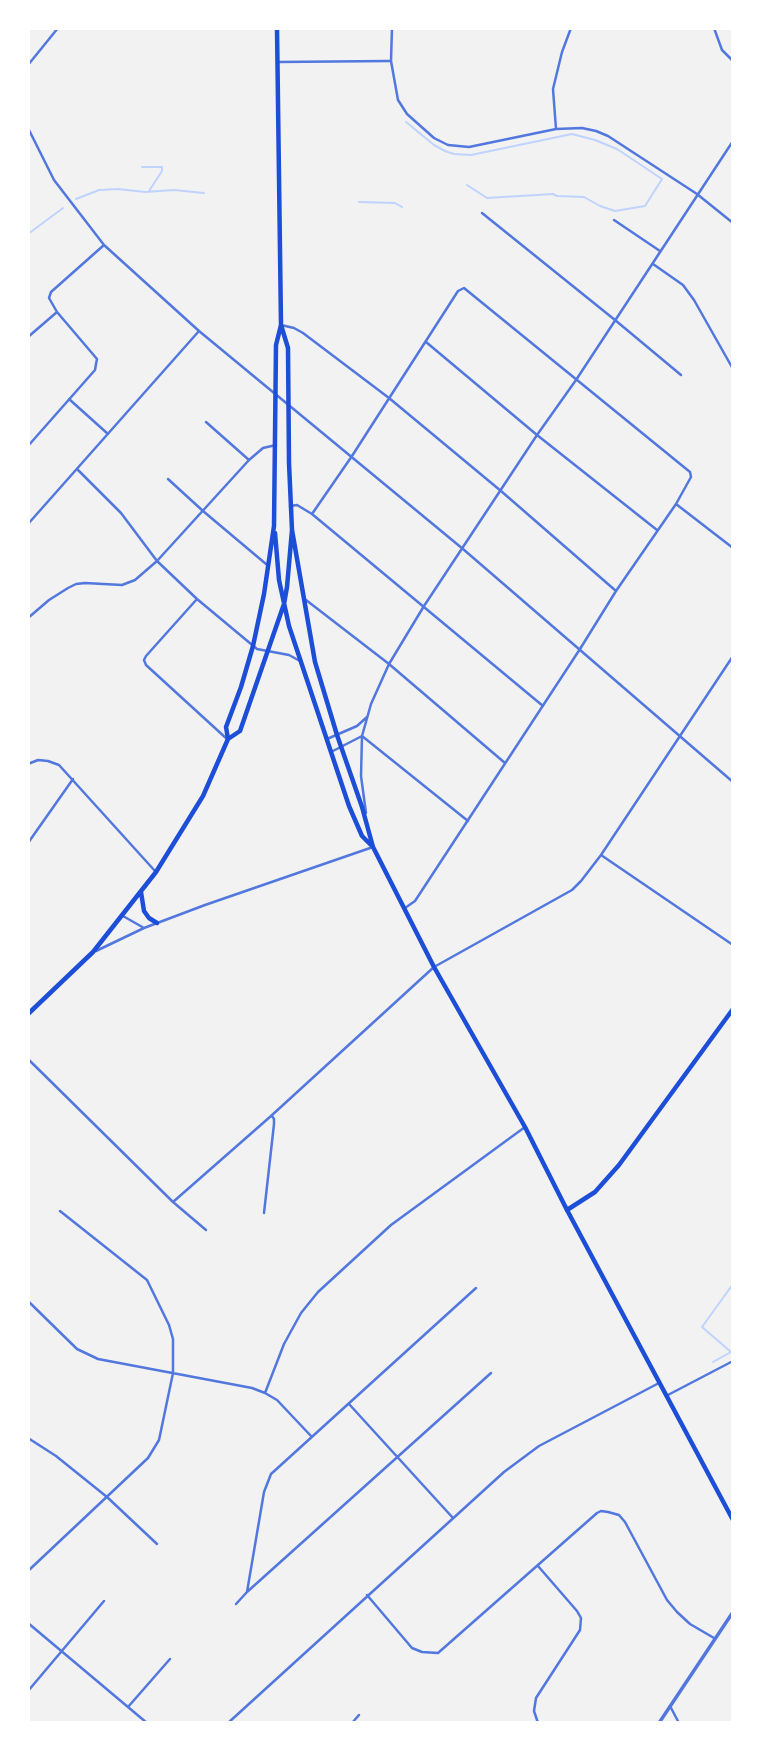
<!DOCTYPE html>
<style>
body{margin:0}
#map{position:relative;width:761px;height:1751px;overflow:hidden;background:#f2f2f2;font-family:Manrope,sans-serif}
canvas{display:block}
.frame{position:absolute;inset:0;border:30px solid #fff;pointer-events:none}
</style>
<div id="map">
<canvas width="761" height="1751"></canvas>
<div class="frame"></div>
</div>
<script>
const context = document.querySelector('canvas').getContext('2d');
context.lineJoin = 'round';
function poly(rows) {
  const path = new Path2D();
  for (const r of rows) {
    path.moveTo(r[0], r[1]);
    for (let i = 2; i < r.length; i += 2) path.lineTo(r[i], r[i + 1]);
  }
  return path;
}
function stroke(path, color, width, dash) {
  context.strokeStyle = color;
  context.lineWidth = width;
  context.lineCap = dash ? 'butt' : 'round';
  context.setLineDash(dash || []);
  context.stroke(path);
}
stroke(poly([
 [406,122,434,145,445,151,454,154,471,155,572,134,595,140,617,149,662,179,645,206,615,211,600,206,584,197,557,196,553,194,487,198,467,185],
 [142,167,162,167,162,171,149,191],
 [76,199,99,190,118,189,145,192,174,190,204,193],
 [359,202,395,203,402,207],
 [28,234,63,208],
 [713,1362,731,1352,702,1327,733,1284]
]), '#bfd3fe', 2);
stroke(poly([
 [392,28,391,61,398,100,407,114,434,138,448,145,469,147,556,129,582,128,596,131,608,136,697,194,733,223],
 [714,28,722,50,733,61],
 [277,62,389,61],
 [28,65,58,28],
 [28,128,54,180,104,245,199,331,463,549,733,782],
 [556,129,553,89,562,52,571,28],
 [482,213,615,320,681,375],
 [614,220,660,251],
 [653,264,683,285,694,300,733,369],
 [281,325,294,328,303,333,389,398,501,491,616,591],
 [28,337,57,312,49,298,51,292,104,245],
 [426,342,537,435,657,530],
 [69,399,108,434],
 [206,422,249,460],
 [28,446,95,370,96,364,97,359,57,312],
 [77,469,121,513,157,561,197,599,257,649,289,655,300,661],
 [168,479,203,511,266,564],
 [676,504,733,548],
 [290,506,297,505,312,514,543,706],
 [312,514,352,456,458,291,464,288,690,472,691,477,676,504,616,591,580,649,415,901,405,908],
 [28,524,199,331],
 [197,599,146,656,144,660,146,665,227,739],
 [306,600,389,664,505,763],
 [28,618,49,600,68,588,76,584,85,583,122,585,135,580,157,561,249,460,263,448,276,445],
 [362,736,468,821],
 [327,739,357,726,367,717],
 [331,752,362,736],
 [28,764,38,760,48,761,59,765,155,871],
 [366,813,361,776,362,736,371,704,389,664,424,606,537,435,576,380,733,141],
 [28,843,73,779],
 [601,855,733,945],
 [123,916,144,928,205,905,373,847],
 [96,951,144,928],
 [28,1059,173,1202,206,1230],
 [173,1202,271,1116,434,967,572,890,581,881,601,855,733,656],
 [264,1213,274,1124,274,1119,272,1116],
 [28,1301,77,1349,98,1359,252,1388,265,1393,277,1400,311,1436],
 [265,1393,284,1344,301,1313,318,1292,391,1225,525,1127],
 [666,1396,733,1361],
 [349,1404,453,1518],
 [28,1438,56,1456,107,1497,157,1544],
 [28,1571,148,1458,159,1440,173,1373,173,1339,169,1325,147,1280,60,1211],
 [247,1592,264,1492,271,1474,476,1288],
 [367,1595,412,1648,422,1652,438,1653,597,1513,601,1511,608,1512,619,1515,625,1522,667,1600,677,1612,690,1624,714,1638],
 [236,1604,247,1592,491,1373],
 [28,1623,147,1723],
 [28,1691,104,1601],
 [670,1706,679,1723],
 [128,1707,170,1659],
 [228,1723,504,1472,539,1446,659,1383],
 [352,1723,359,1715],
 [538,1723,534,1711,536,1698,580,1630,581,1618,577,1611,538,1566]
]), '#5277de', 2.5);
stroke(poly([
 [659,1723,733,1612]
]), '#5277de', 3.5);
stroke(poly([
 [567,1210,595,1192,619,1165,733,1009]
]), '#1d4ed8', 4.5);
stroke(poly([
 [292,530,315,662,337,735,362,807,373,847,434,967,525,1127,567,1210,733,1520],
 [275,533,279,580,289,626,349,806,362,836,372,846],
 [228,739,226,727,241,687,253,646,264,594,274,526,276,345,281,325,277,28],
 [228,739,240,731,284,604,287,587,292,530,289,463,288,348,281,325],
 [141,892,144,911,149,918,157,923],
 [28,1014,93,952,156,872,203,796,228,739]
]), '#1d4ed8', 4.5);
</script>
